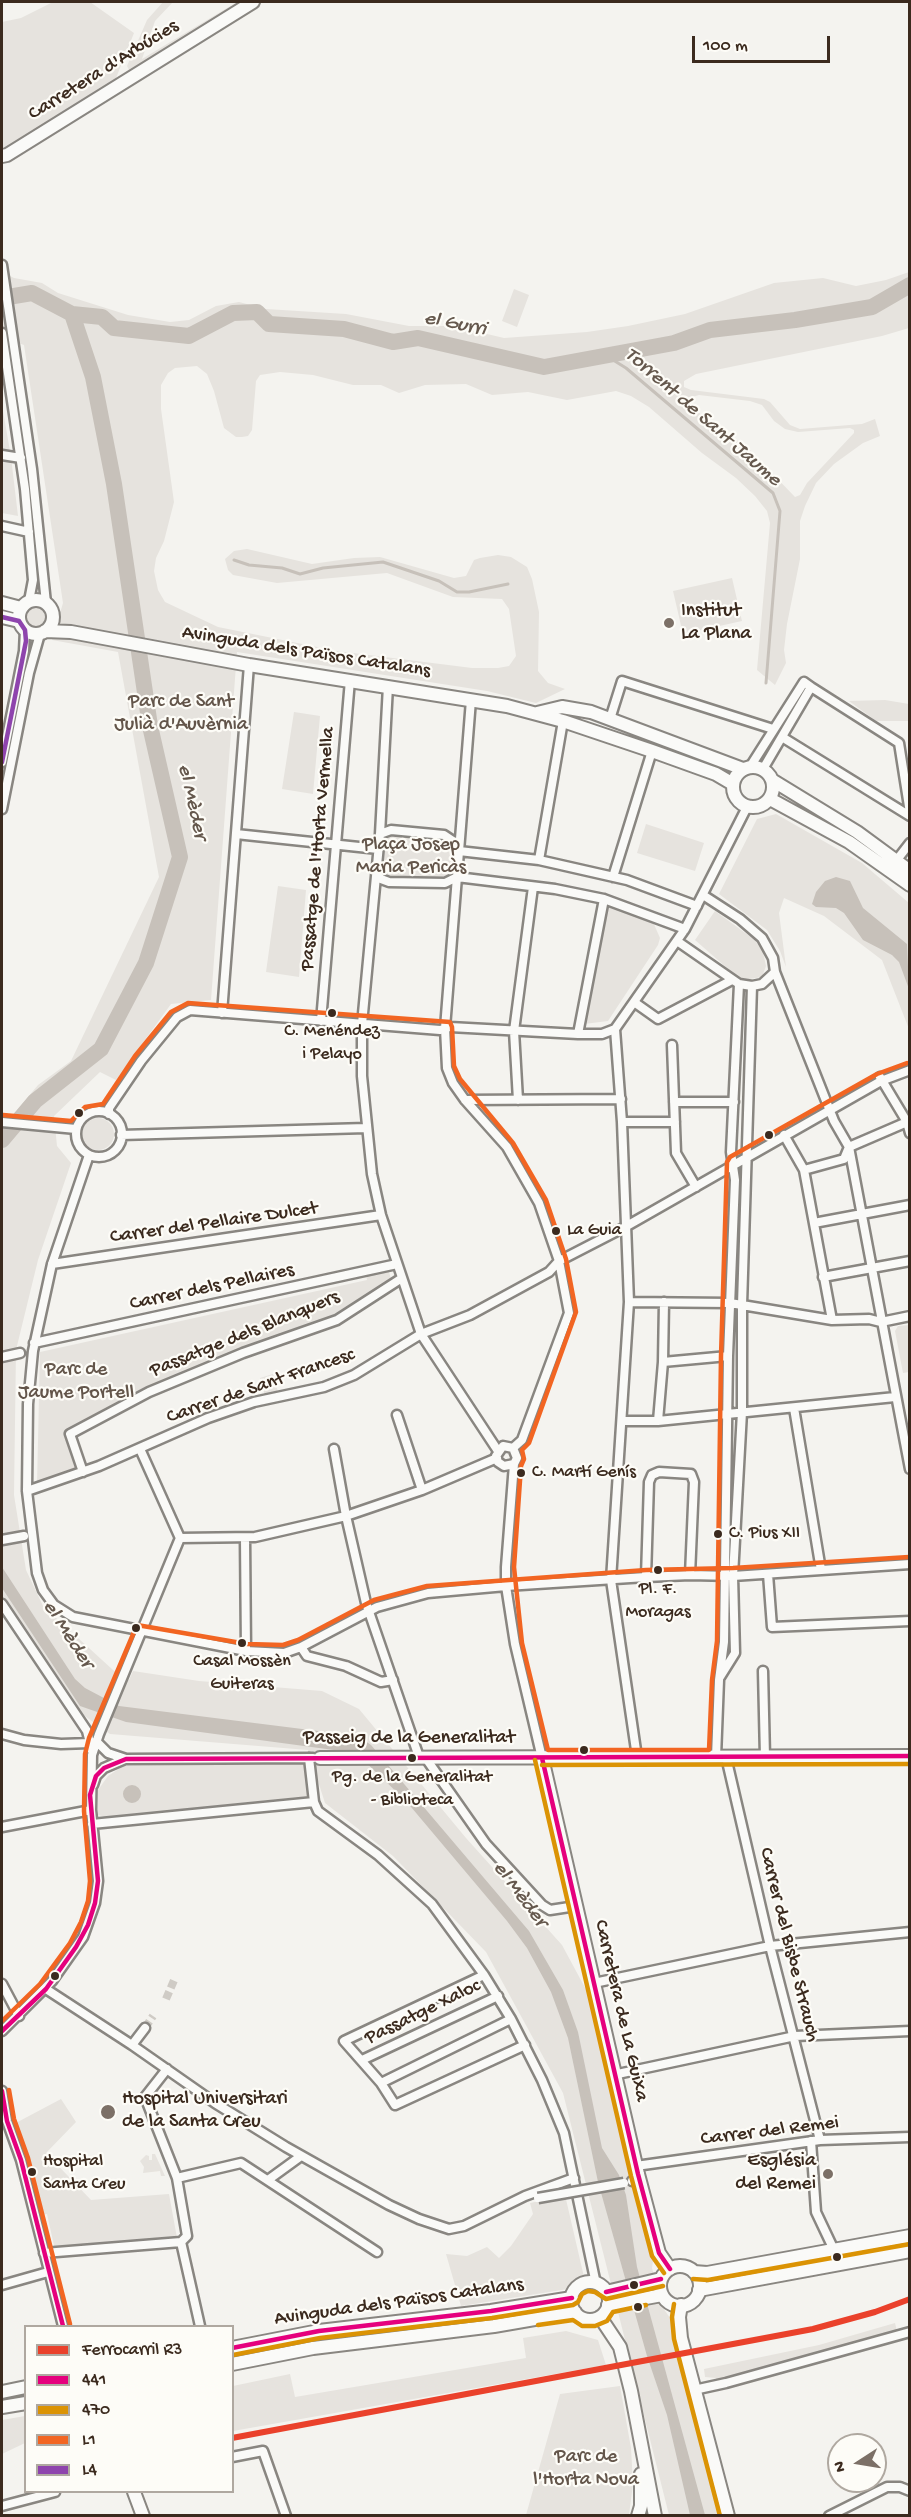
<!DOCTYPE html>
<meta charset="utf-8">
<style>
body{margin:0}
#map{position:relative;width:911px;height:2517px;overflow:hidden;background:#f4f3ef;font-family:"Gochi Hand",sans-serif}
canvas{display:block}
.frame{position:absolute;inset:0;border:3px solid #3b2a1e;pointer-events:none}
.legend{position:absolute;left:24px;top:2325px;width:210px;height:168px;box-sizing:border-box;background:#fdfcf7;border:2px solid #afa8a0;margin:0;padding:8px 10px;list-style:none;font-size:18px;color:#3b2a1e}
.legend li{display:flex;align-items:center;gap:12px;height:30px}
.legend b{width:30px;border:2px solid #afa8a0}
.north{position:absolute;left:827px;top:2433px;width:60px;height:60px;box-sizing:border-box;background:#fdfcf7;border:2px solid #afa8a0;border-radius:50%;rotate:258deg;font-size:16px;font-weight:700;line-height:24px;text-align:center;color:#3b2a1e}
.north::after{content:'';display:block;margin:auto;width:21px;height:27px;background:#7c7067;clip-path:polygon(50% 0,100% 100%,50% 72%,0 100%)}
.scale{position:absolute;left:692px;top:36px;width:138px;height:27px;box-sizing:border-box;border:3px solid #3b2a1e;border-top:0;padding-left:8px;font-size:18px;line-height:21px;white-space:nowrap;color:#3b2a1e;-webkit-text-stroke:4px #fdfcf7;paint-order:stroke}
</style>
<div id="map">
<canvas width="911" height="2517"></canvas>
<div class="frame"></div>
<ul class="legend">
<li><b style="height:8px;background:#ea412b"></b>Ferrocarril R3</li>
<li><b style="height:8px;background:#e5007d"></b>441</li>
<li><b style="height:8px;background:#db9304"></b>470</li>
<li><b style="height:8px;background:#f26522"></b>L1</li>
<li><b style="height:8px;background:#8e44ad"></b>L4</li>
</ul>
<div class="north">N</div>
<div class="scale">100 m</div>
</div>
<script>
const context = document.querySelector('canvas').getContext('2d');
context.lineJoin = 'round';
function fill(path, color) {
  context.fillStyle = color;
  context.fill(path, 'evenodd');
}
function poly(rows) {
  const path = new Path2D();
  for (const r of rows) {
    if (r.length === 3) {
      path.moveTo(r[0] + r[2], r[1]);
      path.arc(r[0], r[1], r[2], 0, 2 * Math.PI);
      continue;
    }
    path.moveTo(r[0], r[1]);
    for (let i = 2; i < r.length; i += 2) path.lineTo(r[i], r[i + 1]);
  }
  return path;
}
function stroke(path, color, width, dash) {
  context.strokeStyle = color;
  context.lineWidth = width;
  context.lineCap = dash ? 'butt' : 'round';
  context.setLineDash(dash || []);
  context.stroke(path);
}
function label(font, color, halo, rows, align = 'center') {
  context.font = font + ' "Gochi Hand",sans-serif';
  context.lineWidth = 4.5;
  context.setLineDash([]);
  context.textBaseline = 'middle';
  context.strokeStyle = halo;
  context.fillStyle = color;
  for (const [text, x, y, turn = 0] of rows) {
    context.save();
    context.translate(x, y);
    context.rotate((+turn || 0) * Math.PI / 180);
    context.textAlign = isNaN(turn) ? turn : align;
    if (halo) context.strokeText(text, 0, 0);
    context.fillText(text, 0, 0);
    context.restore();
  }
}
fill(poly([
 [53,2,90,2,134,33,114,83,2,151,2,22,21,18],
 [163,2,173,2,155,21,142,59,237,2,244,2,130,72,127,66,147,20],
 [2,272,14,278,42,283,58,293,128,315,170,322,189,320,216,306,239,302,266,309,346,314,409,326,453,326,504,338,587,332,628,326,685,314,774,283,823,278,856,286,886,280,909,272,909,328,882,336,696,374,684,381,684,387,691,390,764,399,770,402,790,425,800,429,862,424,875,419,880,436,863,443,834,464,816,483,805,506,800,521,800,559,787,624,784,650,786,663,775,685,757,670,770,523,767,511,755,496,736,478,702,453,649,407,631,396,616,391,567,400,528,392,492,395,466,384,425,385,399,393,381,385,353,385,313,375,280,372,260,375,256,381,252,430,248,436,242,437,236,437,224,428,214,391,207,374,197,366,175,368,168,373,161,385,161,409,174,502,164,541,156,558,154,571,158,590,165,602,218,627,337,651,472,668,498,668,509,666,516,656,509,609,502,599,453,597,387,573,277,583,233,575,228,570,225,559,234,551,247,549,312,564,354,558,380,557,454,578,466,576,474,560,480,558,498,555,511,557,527,567,532,579,539,612,538,671,548,683,565,689,536,703,487,691,237,652,211,1000,171,1004,116,1080,100,1072,54,1116,57,1146,71,1163,38,1260,16,1350,14,1495,26,1570,43,1606,113,1670,129,1680,133,1671,199,1681,322,1691,359,1709,466,1838,562,1945,590,1997,654,2254,652,2268,663,2308,673,2322,723,2515,669,2515,563,2093,486,1952,393,1856,325,1803,308,1750,110,1734,75,1709,2,1606,2,1128,38,1085,71,1061,159,877,118,652,52,640,63,603,24,345,2,337],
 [699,395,750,401,762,405,774,421,785,429,798,432,850,428,854,430,854,433,807,483,800,495,795,497,744,444,723,434,688,403,689,398],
 [514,289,529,295,517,327,502,321],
 [2,405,11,457,18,516,2,513],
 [732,578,742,621,683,634,673,591],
 [35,616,11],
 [885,700,909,704,909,721,876,721,849,701],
 [294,712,320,716,313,794,282,789],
 [776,814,862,863,909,903,909,1029,882,960,824,916,784,898,779,913,786,967,780,951,767,930,719,894,757,819],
 [646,824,704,843,695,871,637,853],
 [390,834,445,839,454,846,449,878,391,878,384,876,381,871,383,842,386,835],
 [278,886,306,890,299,977,266,972],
 [608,905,653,922,660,938,658,945,608,1021,584,1024],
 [715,911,755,940,763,952,766,966,762,977,744,980,735,975,695,940],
 [98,1134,16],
 [388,1268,392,1283,335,1315,249,1345,143,1388,65,1432,78,1469,37,1485,40,1352,367,1280,366,1273],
 [909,1325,909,1372,903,1373,895,1331,898,1326],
 [273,1374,278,1392,265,1396,260,1378],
 [306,1763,310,1796,106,1817,98,1815,98,1790,108,1776,123,1766],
 [61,2099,76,2122,46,2153,91,2200,169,2194,177,2238,55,2250,47,2214,40,2215,28,2165,12,2125],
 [152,2154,155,2154,165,2176,161,2176,160,2171,143,2173,144,2167,140,2161,146,2155,149,2156,149,2160,152,2160],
 [565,2195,584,2277,568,2289,461,2306,446,2254,467,2256,487,2247,499,2258,511,2246,533,2214,530,2203,553,2198,555,2199,557,2197],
 [895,2323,897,2331,850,2346,730,2379,717,2381,716,2378,705,2377,704,2369,819,2345],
 [566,2331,598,2340,606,2365,233,2431,233,2386,290,2374,295,2397,526,2358,523,2338],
 [620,2386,631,2448,633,2484,629,2515,526,2515,560,2394],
 [25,2416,25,2443,2,2454,2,2420]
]), '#e6e3de');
fill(poly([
 [836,877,850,881,863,908,907,944,909,989,899,962,892,955,863,940,844,913,836,908,816,907,812,904,816,892,825,881],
 [2,1567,75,1679,85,1688,119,1706,358,1736,371,1745,529,1931,563,1990,578,2032,602,2148,619,2175,626,2195,637,2267,705,2515,690,2515,667,2415,647,2356,598,2182,568,2038,551,1992,527,1948,507,1921,406,1801,356,1753,126,1722,80,1706,2,1588],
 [132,1794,9]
]), '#c7c1ba');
stroke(poly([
 [605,355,626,368,773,493,780,511,766,683],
 [234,560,249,565,282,568,300,574,323,568,383,562,439,581,457,592,469,592,508,584]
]), '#c7c1ba', 3);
stroke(poly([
 [2,298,32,293,72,314,102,317,114,328,189,336,233,313,257,312,269,324,344,329,393,342,418,338,544,367,674,343,710,330,795,320,872,307,910,285],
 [2,1140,35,1101,101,1049,146,963,180,857,150,726,114,484,93,377,72,314]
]), '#c7c1ba', 16);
stroke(poly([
 [166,1999,175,1978],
 [145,2028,153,2016]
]), '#cfcbc5', 8, [8, 4]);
const street = poly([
 [2,265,32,469,46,603],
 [2,333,25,489,33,580,29,601],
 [2,455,21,458],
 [2,526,29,532],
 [388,686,380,834,362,1024,362,1076,372,1174,381,1215,421,1334,498,1451],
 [811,687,899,743,910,813],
 [471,700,445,1028,447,1068,453,1083,465,1100,507,1147,539,1203,559,1261,569,1313,522,1440,513,1448],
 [610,719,622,681,773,729],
 [782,737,910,816],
 [2,762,24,651,25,630],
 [750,767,804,682,811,687,763,769],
 [2,809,29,673,40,634],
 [236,834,378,849],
 [380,834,391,830,444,835,459,845],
 [459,851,539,860,627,880,697,906],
 [539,860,563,721],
 [896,861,910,843],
 [376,873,381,879,389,882,445,883,457,877,555,889,604,899,685,929],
 [613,877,652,751],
 [703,895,740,919,762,938,773,958,775,972,834,1121,849,1147,910,1469],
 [677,941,739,984,752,986,762,984,775,972],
 [634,1002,658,1019,732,980],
 [222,1013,249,665],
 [321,1021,350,680],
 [615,1029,622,1122,629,1302,611,1580,637,1757],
 [615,1029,685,929,747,807],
 [578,1034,604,899],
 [672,1045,676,1153,696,1187],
 [880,1077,907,1122,910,1133],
 [465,1100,621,1099],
 [518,1100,514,1031,533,887],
 [674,1102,734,1102],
 [99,1134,23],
 [109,1114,109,1108,141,1061,177,1017,190,1010,440,1030,450,1027,578,1034,602,1034,615,1029],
 [2,1122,76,1129],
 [622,1122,675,1122],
 [121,1135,366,1128],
 [784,1135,804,1170,832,1320],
 [89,1155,52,1264,33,1351,28,1404,27,1491,37,1573,43,1590,54,1605,73,1617,246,1651,284,1653,301,1647,377,1607,428,1593,506,1586,646,1577,690,1575,733,1576,910,1564],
 [804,1170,844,1159,849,1147,907,1122],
 [814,1223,910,1205],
 [52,1264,381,1215],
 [823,1277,910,1261],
 [629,1302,730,1303,832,1320,869,1319,881,1322,910,1316],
 [34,1343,397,1264],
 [2,1357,20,1353],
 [663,1362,728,1356],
 [794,1408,821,1570],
 [397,1415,422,1490],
 [622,1421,658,1421,895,1397],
 [658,1421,663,1362,664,1302],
 [513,1448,517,1458,514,1464,506,1567,506,1586,515,1644,542,1758],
 [513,1448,503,1446,496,1456,498,1462,504,1466,514,1464],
 [334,1449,346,1516,366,1603,419,1757],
 [83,1472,70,1434,149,1392,243,1353,337,1320,402,1278],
 [27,1491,99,1466,208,1418,254,1402,324,1387,354,1375,421,1334,470,1315,549,1272,559,1261,625,1227,881,1081,910,1070],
 [180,1538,255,1537,346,1516,422,1490,497,1458],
 [245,1538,246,1651],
 [2,1540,24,1536],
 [768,1574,772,1627,910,1621],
 [646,1577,649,1482,652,1475,659,1472,691,1474,694,1482,690,1575],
 [2,1604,87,1731,92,1751],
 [301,1647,307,1656,346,1666,381,1682,393,1680],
 [763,1671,765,1757],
 [720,1677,735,1653,733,1576,742,1412,742,1305,752,986],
 [2,1734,24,1740,61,1744,90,1743],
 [96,1741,108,1753,126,1759,313,1758],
 [425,1757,486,1844,542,1905,550,1910,576,1906],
 [716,1757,719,1680,724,1642,728,1356,735,1180,731,1152,739,984],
 [726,1757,770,1946,820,2140],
 [309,1758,314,1802,318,1811,378,1855,432,1904,484,1975,511,2019,542,2080,564,2133,596,2284],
 [93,1785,96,1776,104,1768,125,1759],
 [92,1824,314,1802],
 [2,1827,91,1810],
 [484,1975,344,2041,381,2083,511,2019],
 [594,1983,770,1946,910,1932],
 [2,1984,19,2016],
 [46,1989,132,2045,215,2103,286,2147,389,2205,419,2219,449,2229,464,2226,525,2196,574,2178],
 [2,2031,52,1981,83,1937,95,1903,98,1881,91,1810,92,1755,99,1734,180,1538,140,1449],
 [132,2045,145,2028],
 [362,2060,498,1996],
 [167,2069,145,2097,177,2178,187,2236,181,2242],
 [613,2075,795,2036,910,2031],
 [381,2083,395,2105,525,2045],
 [2,2091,7,2121,21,2160,63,2326],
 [811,2141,816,2212,834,2250],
 [636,2166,820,2140,910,2137],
 [177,2178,241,2163,377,2252],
 [268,2180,301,2156],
 [632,2181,633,2181],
 [181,2242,200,2326],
 [44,2253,181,2242],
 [2,2285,48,2272],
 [694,2390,726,2383,910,2332],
 [232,2457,263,2451,286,2516],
 [2,2506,55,2492],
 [829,2516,887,2487,900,2487,910,2491]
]);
const secondary = poly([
 [2,156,7,155,253,2],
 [36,617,17],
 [2,603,21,608],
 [2,617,19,621],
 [45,631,71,632,249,665,507,706,563,721,652,751,716,774,733,784],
 [537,713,562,707,591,712,743,769],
 [753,787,20],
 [772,780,857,832,910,871],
 [770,799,849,842,910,885],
 [320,1758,910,1756],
 [542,1758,638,2174,659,2253,670,2269],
 [680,2286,20],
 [694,2272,707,2273,910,2236],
 [590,2301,19],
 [699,2290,910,2251],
 [606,2292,661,2279],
 [608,2305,662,2295],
 [681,2305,679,2317,681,2338,728,2516],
 [600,2317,620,2347,631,2391,655,2516],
 [232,2348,319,2331,491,2311,572,2298],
 [232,2364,313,2348,494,2326,575,2312],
 [2,2392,26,2387],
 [2,2407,26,2403],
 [134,2492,143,2516],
 [638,2516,641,2506,641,2474]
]);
stroke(street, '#898681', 13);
stroke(secondary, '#898681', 16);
stroke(street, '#fafaf8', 8);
stroke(secondary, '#fafaf8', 12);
const streetBridge = poly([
 [538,2198,624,2183]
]);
stroke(streetBridge, '#898681', 13, []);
stroke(streetBridge, '#fafaf8', 8);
stroke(poly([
 [542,1758,638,2174,659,2253,670,2269],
 [2,2031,46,1989,76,1947,88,1925,95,1903,98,1881,90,1795,96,1776,104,1768,126,1759,910,1756],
 [2,2091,7,2121,21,2160,63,2326],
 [606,2292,661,2279],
 [232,2348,319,2331,491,2311,572,2298]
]), '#e5007d', 4.5);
stroke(poly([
 [535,1760,631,2176,652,2256,664,2273],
 [542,1765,910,1764],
 [693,2279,708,2280,910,2244],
 [674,2304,672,2317,674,2339,720,2516],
 [538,2325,573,2320,582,2326,595,2326,607,2321,613,2312,646,2305],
 [233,2355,320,2338,492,2318,573,2305,578,2302,582,2294,588,2291,595,2292,606,2299,663,2286]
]), '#db9304', 4.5);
stroke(poly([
 [3,1115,71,1121,85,1107,103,1104,135,1056,171,1012,188,1003,450,1022,452,1027,454,1066,460,1079,513,1143,546,1200,566,1259,576,1312,529,1443,522,1450,524,1459,521,1466,514,1567,522,1643,548,1750,709,1750,712,1680,717,1641,721,1356,727,1162,730,1157,877,1074,907,1063],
 [2,2021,40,1984,70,1943,81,1922,88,1901,90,1881,84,1811,85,1754,89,1738,137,1625,247,1644,283,1645,298,1640,374,1600,427,1586,646,1570,733,1568,909,1557],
 [9,2090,14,2119,28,2158,70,2324]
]), '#f26522', 4.5);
stroke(poly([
 [2,617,19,621,25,630,26,641,2,762]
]), '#8e44ad', 4.5);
stroke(poly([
 [232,2438,813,2329,875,2312,910,2299]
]), '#ea412b', 6);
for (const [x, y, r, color] of [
 [669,623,6,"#7c7067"],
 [332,1013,5,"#3b2a1e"],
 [79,1113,5,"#3b2a1e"],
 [769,1135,5,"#3b2a1e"],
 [556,1231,5,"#3b2a1e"],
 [521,1473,5,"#3b2a1e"],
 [718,1534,5,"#3b2a1e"],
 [658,1570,5,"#3b2a1e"],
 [136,1628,5,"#3b2a1e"],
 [242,1643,5,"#3b2a1e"],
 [584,1750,5,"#3b2a1e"],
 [412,1758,5,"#3b2a1e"],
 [55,1976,5,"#3b2a1e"],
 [108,2112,8,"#7c7067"],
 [32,2172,5,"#3b2a1e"],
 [828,2174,6,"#7c7067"],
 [837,2257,5,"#3b2a1e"],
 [634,2285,5,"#3b2a1e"],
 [638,2307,5,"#3b2a1e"]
]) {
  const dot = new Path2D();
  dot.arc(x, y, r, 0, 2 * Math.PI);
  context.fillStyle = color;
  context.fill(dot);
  stroke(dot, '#fdfcf7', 2);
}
label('18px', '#3b2a1e', '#fdfcf7', [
 ["C. Menéndez",332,1032],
 ["i Pelayo",332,1055],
 ["La Guia",567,1231,"left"],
 ["C. Martí Genís",532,1473,"left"],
 ["C. Pius XII",729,1534,"left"],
 ["Pl. F.",658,1590],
 ["Moragas",658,1613],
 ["Casal Mossèn",242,1662],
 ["Guiteras",242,1685],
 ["Pg. de la Generalitat",412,1778],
 ["- Biblioteca",412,1801],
 ["Hospital",43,2162,"left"],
 ["Santa Creu",43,2185,"left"]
]);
label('20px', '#3b2a1e', '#fdfcf7', [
 ["Carretera d'Arbúcies",104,71,-32],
 ["Avinguda dels Països Catalans",306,653,9],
 ["Passatge de l'Horta Vermella",319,849,-85],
 ["Carrer del Pellaire Dulcet",214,1224,-8],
 ["Carrer dels Pellaires",212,1288,-12],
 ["Passatge dels Blanquers",245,1335,-22],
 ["Carrer de Sant Francesc",261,1387,-19],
 ["Passeig de la Generalitat",409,1739],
 ["Carrer del Bisbe Strauch",788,1945,76],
 ["Carretera de La Guixa",620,2011,77],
 ["Passatge Xaloc",423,2013,-26],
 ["Carrer del Remei",770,2132,-7],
 ["Avinguda dels Països Catalans",399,2303,-8]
]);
label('20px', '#3b2a1e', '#fdfcf7', [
 ["Institut",681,612],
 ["La Plana",681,635],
 ["Hospital Universitari",122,2100],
 ["de la Santa Creu",122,2123],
 ["Església",816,2162,"right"],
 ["del Remei",816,2185,"right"]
], 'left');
label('20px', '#63554a', '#fdfcf7', [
 ["Parc de Sant",181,703],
 ["Julià d'Auvèrnia",181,726],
 ["Plaça Josep",411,846],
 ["Maria Pericàs",411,869],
 ["Parc de",76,1371],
 ["Jaume Portell",76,1394],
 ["Parc de",586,2458],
 ["l'Horta Nova",586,2481]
]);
label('italic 21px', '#65584d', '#fdfcf7', [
 ["el Gurri",455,325,11],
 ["Torrent de Sant Jaume",702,418,41],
 ["el Mèder",191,802,77],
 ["el Mèder",67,1635,57],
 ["el Mèder",519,1895,53]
]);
</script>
